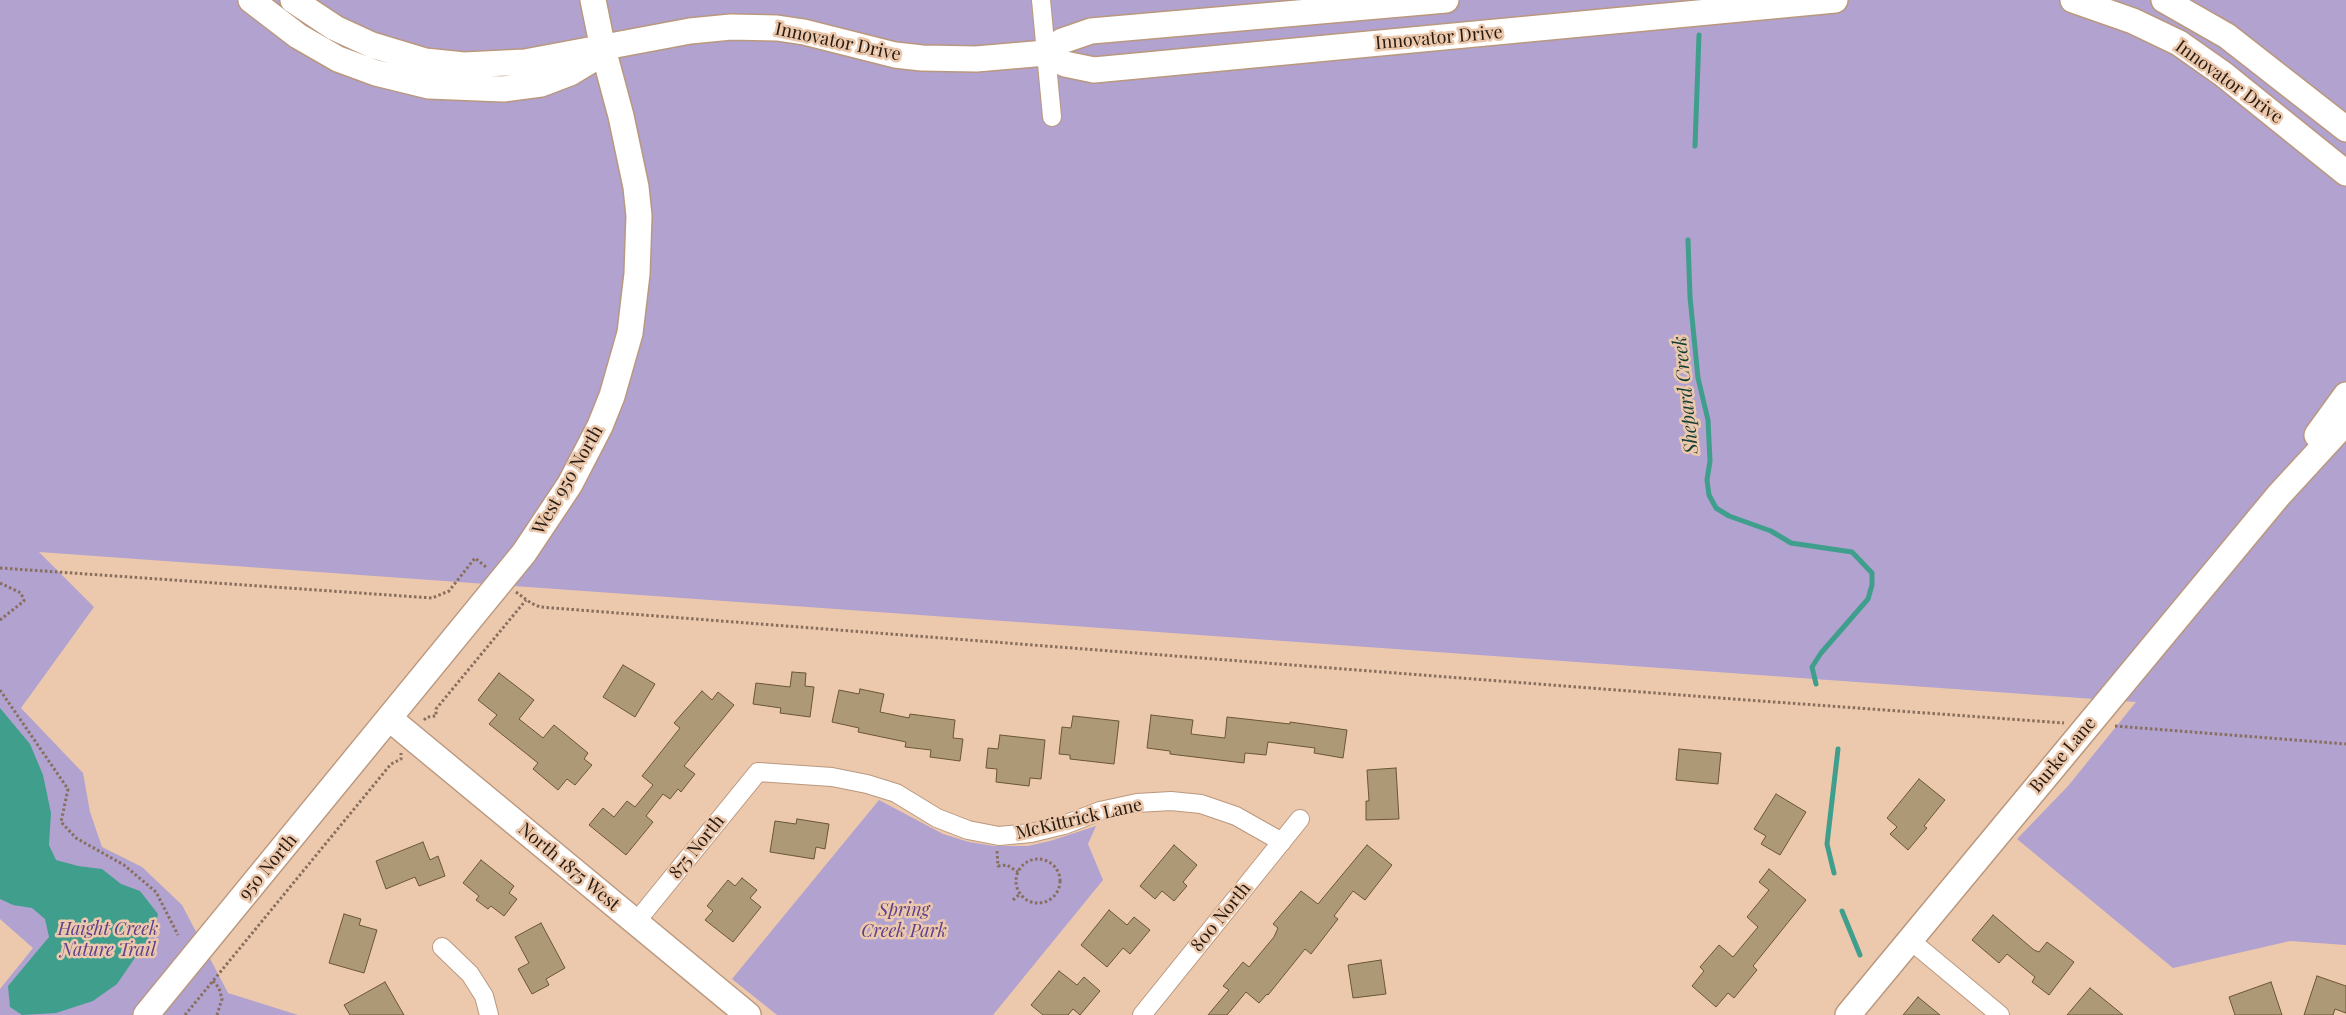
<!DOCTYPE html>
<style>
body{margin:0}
canvas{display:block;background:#ecc8ad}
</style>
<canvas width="2346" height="1015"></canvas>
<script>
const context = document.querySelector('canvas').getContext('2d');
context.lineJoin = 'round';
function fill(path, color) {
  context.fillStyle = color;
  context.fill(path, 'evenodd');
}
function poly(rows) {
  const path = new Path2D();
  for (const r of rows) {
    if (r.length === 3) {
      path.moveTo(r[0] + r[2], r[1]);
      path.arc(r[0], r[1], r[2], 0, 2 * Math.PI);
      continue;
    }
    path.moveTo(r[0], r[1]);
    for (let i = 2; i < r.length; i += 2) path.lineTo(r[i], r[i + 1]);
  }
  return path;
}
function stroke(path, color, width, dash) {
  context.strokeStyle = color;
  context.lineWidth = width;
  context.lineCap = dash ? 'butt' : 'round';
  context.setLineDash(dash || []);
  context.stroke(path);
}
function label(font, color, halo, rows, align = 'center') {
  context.font = font + ' "Playfair Display",serif';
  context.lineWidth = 5;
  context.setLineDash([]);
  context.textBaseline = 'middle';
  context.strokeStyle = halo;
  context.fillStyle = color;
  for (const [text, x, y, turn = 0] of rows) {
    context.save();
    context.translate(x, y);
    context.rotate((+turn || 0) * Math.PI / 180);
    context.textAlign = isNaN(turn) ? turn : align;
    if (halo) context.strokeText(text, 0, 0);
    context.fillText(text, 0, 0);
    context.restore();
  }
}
fill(poly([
 [0,0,2346,0,2346,945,2290,941,2173,968,2017,839,2068,786,2136,702,39,552,94,607,21,708,83,773,90,812,102,847,142,867,182,905,228,993,298,1015,0,1015,0,989,33,948,0,919],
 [879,800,943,834,969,842,994,846,1028,846,1050,841,1096,826,1088,844,1103,880,993,1015,777,1015,732,979]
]), '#b1a2cf');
fill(poly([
 [0,708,30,744,43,775,51,813,49,845,56,860,78,866,102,869,121,884,140,891,158,914,154,930,117,984,93,1001,56,1013,22,1015,10,1007,8,986,49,937,45,919,32,908,13,905,0,899]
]), '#409e8d');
stroke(poly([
 [1695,146,1699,35],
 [1688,240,1690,297,1698,378,1708,420,1710,461,1707,480,1709,495,1716,508,1729,516,1771,531,1791,543,1852,552,1872,573,1872,585,1868,599,1821,653,1812,667,1816,684],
 [1834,873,1827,844,1838,749],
 [1842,911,1860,955]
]), '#409e8d', 5);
const building = poly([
 [623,665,655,684,635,717,603,697,623,665],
 [792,672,806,673,805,686,814,687,810,717,780,713,781,708,753,704,756,683,790,687,792,672],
 [499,673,534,700,519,719,543,738,554,725,588,753,584,759,592,765,575,785,567,779,558,790,533,769,538,763,489,724,497,715,478,700,499,673],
 [860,689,884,694,880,712,909,718,910,714,955,720,953,738,963,739,960,761,930,757,931,750,905,747,906,742,858,732,859,728,832,722,839,690,859,694,860,689],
 [702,691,712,700,718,692,734,705,684,766,695,774,681,792,678,789,670,799,663,794,646,816,653,822,626,855,589,825,603,808,614,817,627,801,635,807,653,785,642,776,680,728,674,723,702,691],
 [1151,715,1193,720,1191,734,1225,738,1227,717,1290,724,1290,722,1347,730,1343,758,1314,753,1315,748,1268,742,1266,755,1245,753,1244,763,1170,754,1170,751,1147,748,1151,715],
 [1073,716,1119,721,1114,764,1070,759,1070,755,1059,754,1062,727,1071,728,1073,716],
 [1000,735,1045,740,1041,779,1030,778,1029,786,996,782,997,769,986,768,988,748,998,749,1000,735],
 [1679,749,1721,753,1718,784,1676,780,1679,749],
 [1396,768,1399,819,1366,820,1366,801,1369,801,1367,770,1396,768],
 [1919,779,1945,800,1924,826,1927,828,1908,850,1890,834,1897,827,1887,818,1919,779],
 [1776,794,1806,812,1780,855,1761,844,1766,836,1754,829,1776,794],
 [797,819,829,824,825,849,816,847,814,859,770,852,775,821,796,824,797,819],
 [423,842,430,860,438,856,445,876,419,886,415,877,386,889,376,861,423,842],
 [1174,845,1197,865,1183,882,1187,886,1174,901,1162,891,1155,899,1140,886,1174,845],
 [1367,845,1392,865,1365,900,1353,891,1334,916,1338,919,1311,954,1305,949,1268,995,1267,994,1259,1003,1246,992,1227,1015,1208,1015,1229,990,1223,986,1243,962,1249,967,1274,937,1278,928,1273,924,1301,891,1318,904,1367,845],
 [481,860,514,886,509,893,517,899,504,916,491,906,488,909,476,900,479,896,463,883,481,860],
 [1769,869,1806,900,1753,966,1757,970,1734,998,1728,993,1716,1007,1692,986,1704,971,1700,967,1719,945,1733,957,1758,927,1747,917,1769,890,1759,882,1769,869],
 [742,878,757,890,750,898,761,907,733,942,705,920,713,911,707,906,728,880,735,886,742,878],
 [1109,910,1127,925,1134,917,1150,930,1130,954,1123,948,1107,967,1081,945,1109,910],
 [344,914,361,919,359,925,377,930,364,973,329,963,344,914],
 [1993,915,2034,950,2039,952,2047,942,2074,962,2049,995,2032,982,2035,977,2007,954,1999,963,1972,940,1993,915],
 [541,923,565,968,546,979,549,985,532,994,518,969,529,963,515,937,541,923],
 [1381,960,1386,994,1353,998,1348,965,1381,960],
 [1059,971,1077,985,1084,977,1100,991,1080,1015,1073,1009,1068,1015,1043,1015,1031,1005,1059,971],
 [2317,976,2346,986,2346,1013,2335,1009,2333,1015,2304,1015,2317,976],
 [385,982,404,1015,350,1015,344,1005,385,982],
 [2271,982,2282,1015,2235,1015,2229,997,2271,982],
 [2090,988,2123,1015,2067,1015,2090,988],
 [1918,997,1940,1015,1903,1015,1918,997]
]);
fill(building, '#ae9976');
stroke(building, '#6a5635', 1);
const street = poly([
 [1041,0,1052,117],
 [636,922,758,772,832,777,867,784,896,793,937,818,968,830,999,836,1031,833,1064,825,1100,811,1137,803,1171,801,1201,804,1236,816,1282,842],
 [1910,940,2000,1015],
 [442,947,470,974,484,996,489,1015],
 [1142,1015,1300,819]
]);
const secondary = poly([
 [251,0,298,36,338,59,376,73,429,86,503,89,541,84,570,73,593,59,603,49],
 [293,0,335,28,372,45,425,61,464,65,525,62,690,31,731,27,777,28,804,32,895,55,922,58,976,59,1046,53,1062,41,1091,31,1446,0],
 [2073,0,2133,21,2179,43,2223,74,2346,173],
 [2164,0,2227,36,2346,129],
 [1046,53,1065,64,1094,70,1835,0],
 [2317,435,2346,395],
 [390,719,748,1015],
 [146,1015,524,553,570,484,600,426,612,396,630,333,637,274,639,216,636,187,621,116,603,49,593,0],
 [1848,1015,2278,496,2346,422]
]);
stroke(street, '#ba987e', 20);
stroke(secondary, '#ba987e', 28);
stroke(poly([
 [0,568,432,598,449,591,475,558,486,567],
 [0,583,21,593,24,601,0,620],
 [516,592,531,603,540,607,1733,699,2064,723],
 [0,690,68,789,61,822,76,838,124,865,156,892,178,935],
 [424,720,427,717,436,716,436,709,526,600],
 [2115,726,2346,744],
 [997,851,998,866,1007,865,1018,872],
 [1038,881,22],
 [1013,900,1020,894],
 [213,981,219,988,222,999,217,1015],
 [185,1015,391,764,401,759,401,753]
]), '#886f5d', 3, [2.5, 2.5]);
stroke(street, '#fff', 18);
stroke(secondary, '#fff', 25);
label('18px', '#271a10', '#ecc8ad', [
 ["Innovator Drive",1439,38,-5],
 ["Innovator Drive",838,42,12],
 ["Innovator Drive",2229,82,36],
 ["West 950 North",568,480,-60],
 ["Burke Lane",2063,755,-50],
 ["McKittrick Lane",1079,819,-13],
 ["875 North",697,847,-51],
 ["950 North",268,867,-50],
 ["North 1875 West",569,867,40],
 ["800 North",1221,917,-51]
]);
label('italic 18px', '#5e408c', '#ecc8ad', [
 ["Spring",904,910],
 ["Creek Park",904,931],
 ["Haight Creek",108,929],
 ["Nature Trail",108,950]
]);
label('italic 19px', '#113c34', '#ecc8ad', [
 ["Shepard Creek",1686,395,-96]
]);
</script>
